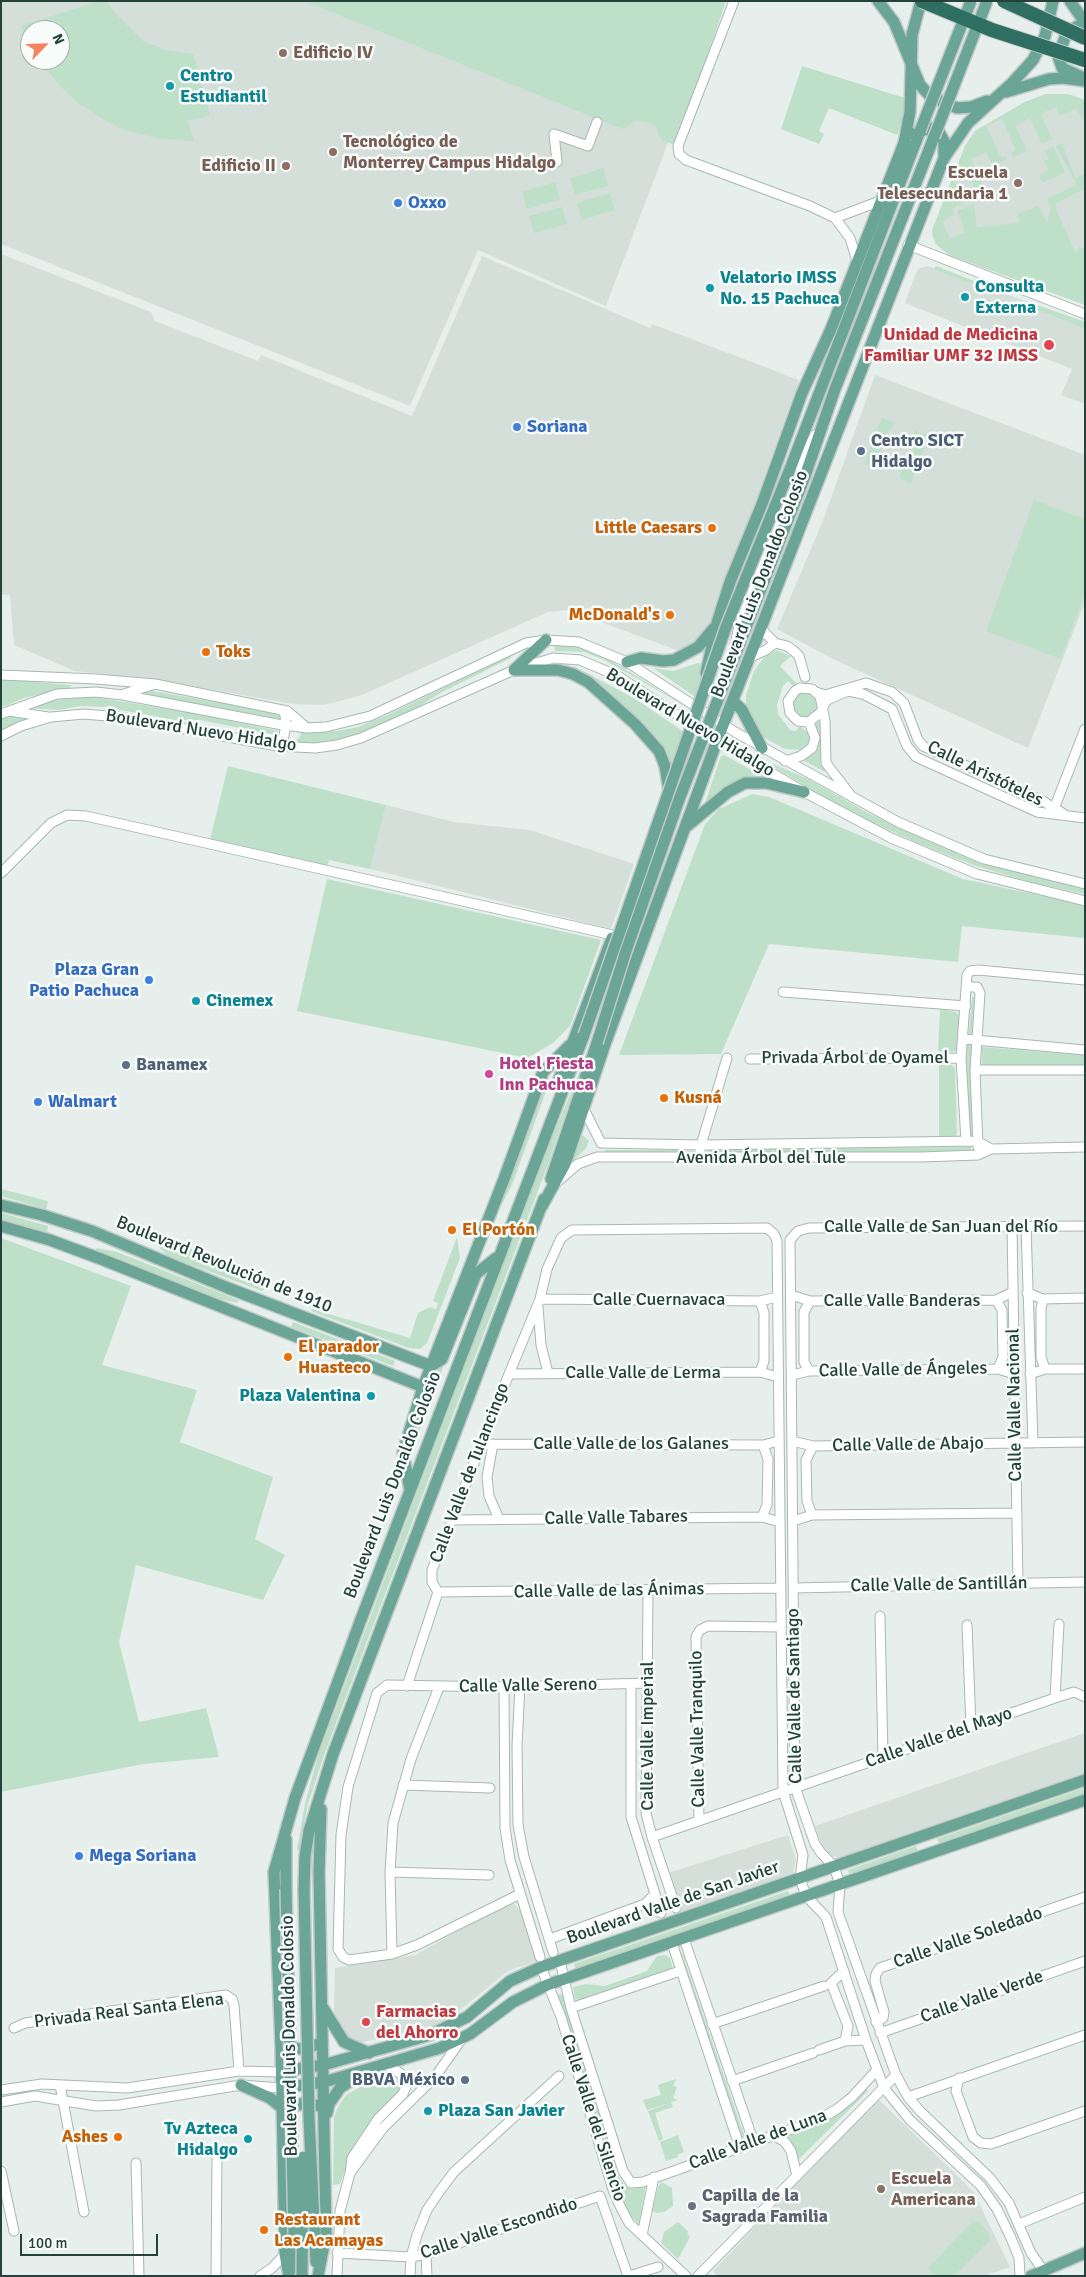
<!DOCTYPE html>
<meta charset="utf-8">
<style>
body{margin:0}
#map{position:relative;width:1086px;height:2277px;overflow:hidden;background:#e6efeb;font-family:Signika,sans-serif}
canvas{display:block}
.frame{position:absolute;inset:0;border:2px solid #24423a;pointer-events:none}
.north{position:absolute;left:20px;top:20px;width:50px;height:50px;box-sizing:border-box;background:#f7fbf9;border:1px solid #a3b1ad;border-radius:50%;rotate:66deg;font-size:14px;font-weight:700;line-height:20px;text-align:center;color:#24423a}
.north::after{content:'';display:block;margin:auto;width:18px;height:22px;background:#f4845f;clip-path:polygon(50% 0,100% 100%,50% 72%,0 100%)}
.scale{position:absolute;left:20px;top:2234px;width:138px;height:22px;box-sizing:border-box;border:2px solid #24423a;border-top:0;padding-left:6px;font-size:15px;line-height:18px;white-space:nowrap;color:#24423a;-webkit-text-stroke:4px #f7fbf9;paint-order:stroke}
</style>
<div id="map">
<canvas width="1086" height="2277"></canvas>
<div class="frame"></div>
<div class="north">N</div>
<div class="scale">100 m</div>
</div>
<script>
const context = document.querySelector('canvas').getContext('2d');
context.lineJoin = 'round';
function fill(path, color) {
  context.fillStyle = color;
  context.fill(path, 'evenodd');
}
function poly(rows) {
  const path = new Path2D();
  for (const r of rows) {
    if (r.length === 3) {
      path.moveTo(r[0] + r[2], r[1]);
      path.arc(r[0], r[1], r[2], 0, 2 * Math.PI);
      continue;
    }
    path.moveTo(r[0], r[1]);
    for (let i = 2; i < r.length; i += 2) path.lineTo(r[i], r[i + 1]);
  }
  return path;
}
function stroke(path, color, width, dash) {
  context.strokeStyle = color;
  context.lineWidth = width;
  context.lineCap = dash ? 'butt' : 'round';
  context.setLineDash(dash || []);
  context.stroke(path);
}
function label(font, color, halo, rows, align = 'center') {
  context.font = font + ' Signika,sans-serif';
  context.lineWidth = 5;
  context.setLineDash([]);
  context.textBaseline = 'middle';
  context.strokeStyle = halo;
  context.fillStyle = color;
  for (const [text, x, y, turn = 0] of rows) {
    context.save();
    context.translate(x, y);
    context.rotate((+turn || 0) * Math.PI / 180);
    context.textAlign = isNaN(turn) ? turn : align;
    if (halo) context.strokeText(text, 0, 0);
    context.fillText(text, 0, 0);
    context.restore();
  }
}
fill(poly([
 [1,1,722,1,606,306,478,250,410,406,1,244],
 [30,30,60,30,60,60,30,60],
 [1046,94,1068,94,1085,100,1085,305,949,255,936,244,933,237,932,231,965,146,975,131,1025,102],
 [1,254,151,312,155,321,258,361,261,355,412,416,482,256,650,328,652,324,799,380,710,627,701,639,682,652,568,610,548,612,362,695,324,705,293,704,153,679,75,671,14,645,10,595,1,594],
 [927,266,1085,322,1085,404,1061,395,1072,369,905,303,916,273,918,269],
 [875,375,1085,455,1085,602,1028,748,833,659,777,629,822,523],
 [386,805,454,822,530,830,634,864,611,929,370,869],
 [1085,1733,1085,1773,838,1858,829,1854,822,1845,815,1826],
 [788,1835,796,1860,793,1873,683,1912,668,1873],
 [514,1904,521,1910,536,1961,508,1971,448,2020,437,2025,359,2043,346,2039,339,2029,334,2015,335,1968,415,1955,505,1905],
 [878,2099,967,2185,974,2193,1010,2267,984,2276,718,2276,713,2271]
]), '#d4dfda');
fill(poly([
 [99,1,107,1,114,12,143,41,166,50,193,54,210,115,188,121,194,141,156,138,124,130,104,120,78,103,57,83,39,60,60,60,60,30,30,30,30,46,21,26],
 [304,1,726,1,678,146,661,140,656,127,651,123,636,121,623,129],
 [802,66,905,98,904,115,897,135,829,108,819,131,824,134,819,144,781,129],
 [1046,94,1068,94,1085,100,1085,123,1076,109,1060,116,1056,107,1041,114,1052,139,1042,144,1030,118,1015,125,1027,151,1013,157,1011,153,1016,150,1002,119,986,126,1001,157,1006,156,1007,159,993,166,986,152,971,159,990,200,979,196,969,174,954,181,964,203,952,208,954,215,942,221,950,239,965,232,957,211,974,204,977,227,1019,223,1018,214,1038,206,1047,222,1051,208,1047,199,1077,185,1056,146,1062,143,1075,178,1085,174,1085,189,1056,203,1055,207,1076,254,1079,247,1084,249,1085,247,1085,305,949,255,936,244,933,237,932,230,965,146,975,131,1025,102],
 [1053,147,1065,172,1042,183,1039,176,1049,171,1044,161,1049,159,1046,151],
 [603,168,608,186,575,195,570,178],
 [555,182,560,199,527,209,522,192],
 [610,193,615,210,582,220,577,203],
 [562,207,567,224,534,233,529,216],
 [936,266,974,281,1003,292,1002,295,939,271,934,269],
 [1034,304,1085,322,1085,328,1032,308],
 [882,418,896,423,880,441,874,439],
 [914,430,929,436,921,457,914,454],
 [871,445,882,450,875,469,864,464],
 [906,459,918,464,911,483,899,478],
 [1034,500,1085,519,1085,593,1061,659,986,631],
 [554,643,584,648,610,660,687,707,604,660,584,652,555,651],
 [777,650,791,656,780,666,797,684,794,687,788,681,783,686,777,705,778,714,790,730,796,731,800,726,810,735,810,742,801,750,785,749,763,737,755,729,746,708,746,695,754,671,765,656],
 [510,656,511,658,442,692,415,709,360,735,319,743,294,742,300,737,301,732,337,731,358,727,383,717],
 [698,663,705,664,697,698,653,668,673,671],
 [563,665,587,673,637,700,684,732,671,769,601,685],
 [1,679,71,685,70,688,24,698,5,706,1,706],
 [147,690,276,712,280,714,280,719,144,694,143,691],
 [805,705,13],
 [88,696,199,714,279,731,276,735,199,720,175,720,104,707,81,706,58,710,27,708,50,701],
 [9,716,32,716,1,731,1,719],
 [821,721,821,754,825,772,799,758,812,753,813,724],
 [724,755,766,778,728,787,716,794,704,806,721,756],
 [773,764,808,779,868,813,924,838,978,859,1035,876,1085,887,1085,894,1033,883,976,866,922,845,866,820,832,802,772,766],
 [228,766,386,805,370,869,329,860,326,870,209,844],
 [752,794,769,797,963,879,1085,905,1085,938,962,926,958,962,769,944,721,1054,619,1055,705,824,719,809],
 [327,879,601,940,570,1026,553,1043,527,1058,297,1011],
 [972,997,976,997,971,1060,972,1138,968,1138,966,1060],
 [940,1009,956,1012,959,1016,957,1050,953,1052,938,1052],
 [982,1047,1085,1055,1085,1065,982,1065],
 [939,1065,951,1065,955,1068,957,1134,955,1137,939,1137],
 [582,1066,547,1167,324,1755,308,1804,299,1850,297,1850,305,1803,319,1753,541,1164],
 [548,1086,512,1185,500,1208,498,1207,541,1092],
 [580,1133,589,1141,586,1148,571,1163],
 [971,1147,971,1151,708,1155,709,1149],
 [605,1150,678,1150,679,1154,604,1154],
 [1,1189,48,1201,46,1209,1,1196],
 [1,1213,48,1226,47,1232,1,1220],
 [150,1236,227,1260,224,1272,269,1286,262,1291,168,1256,149,1238],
 [457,1237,460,1258,427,1343,420,1349,409,1348,311,1311,312,1309,410,1338,418,1313,430,1307,436,1309,438,1303,433,1301],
 [1,1238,131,1286,102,1365,197,1390,180,1442,273,1477,255,1539,285,1555,263,1600,136,1565,119,1642,139,1722,206,1708,219,1757,143,1764,1,1792],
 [97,1248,117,1252,238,1300,238,1303,219,1299,96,1250],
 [472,1291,418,1434,418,1421,440,1362],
 [293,1322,395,1361,393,1366,291,1327],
 [1085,1788,1085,1794,939,1844,937,1839],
 [916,1846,918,1852,850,1876,848,1870],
 [788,1891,790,1896,576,1969,574,1964],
 [682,1953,743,2132,748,2138,741,2140,741,2133,680,1954],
 [666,1955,670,1958,673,1969,581,2001,575,1999,573,1987,586,1984,605,1986,647,1971,657,1956],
 [562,1994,619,2177,625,2185,632,2189,646,2185,639,2224,629,2214,617,2188,558,1995],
 [392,2078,403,2081,402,2089,394,2102,352,2151,340,2184,333,2185,334,2117,339,2105,346,2095,365,2084],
 [676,2079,673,2086,677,2087,673,2098,678,2100,671,2102,673,2107,655,2113,663,2139,659,2141,648,2111,670,2103,647,2110,643,2100,661,2095,658,2085],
 [866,2089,868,2091,798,2160,797,2159,784,2138,830,2119],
 [678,2135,684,2152,677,2155,678,2157,666,2161,660,2142],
 [661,2182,672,2188,673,2206,664,2212,657,2213,652,2211,658,2187],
 [973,2221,979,2222,989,2233,990,2240,954,2276,933,2276,929,2267],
 [678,2222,689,2232,687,2233,690,2237,678,2259,661,2243,664,2232]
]), '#bfe0c8');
const minor = poly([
 [734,1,678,146,679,154,686,160,810,206,835,218,850,238,857,261],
 [557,162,554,134,588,146,597,122],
 [835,218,880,201],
 [908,245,1085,314],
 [761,629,775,643,787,646,794,651,799,656,805,677],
 [735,645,741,616,803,458,815,435],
 [749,658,766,650,775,643],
 [1,675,96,679,155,684,287,711,307,728],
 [816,692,825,695,866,683,892,692,904,703,918,740,923,746,1041,800,1064,814],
 [124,694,152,685],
 [823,707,827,700,848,691,863,694,892,709,907,746,916,757,1037,812,1085,818],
 [9,711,48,717],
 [821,712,809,722,798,721,790,713,788,701,795,691,800,688,812,689,820,696,825,721,826,763,852,797],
 [1,714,57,694,96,692,123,695,277,724,307,728,326,727,370,716,526,643,546,640,579,642,627,662,735,732,898,822,984,859,1085,884],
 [1,736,21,726,51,717,84,714,119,717,277,746,315,748,337,745,361,738,514,670,553,658,580,660,618,676,708,735,718,738,729,748,804,792,891,838,977,874,1085,901],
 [277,746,283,740,286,725,285,715,282,710],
 [785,761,801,756,812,748,815,738,809,722],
 [1052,814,1085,729],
 [1,873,51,823,67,815,86,816,613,935],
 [966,987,977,987,980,993,975,1070,978,1147],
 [783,992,966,1006],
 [964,1039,1085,1050],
 [750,1059,961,1058],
 [975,1070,1085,1070],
 [584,1109,601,1143,701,1145,977,1141,991,1149],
 [966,1141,961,1058,967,975,970,971,978,970,1085,980],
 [699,1158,701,1145,727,1058],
 [558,1181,578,1164,597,1157,921,1157,978,1155,991,1149,1085,1147],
 [1026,1226,1033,1443],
 [1012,1227,1018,1583],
 [1027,1293,1043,1299,1085,1298],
 [791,1295,810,1301,996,1300,1013,1292],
 [540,1299,760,1301,777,1297],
 [1043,1299,1041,1309,1041,1357,1045,1369],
 [996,1300,1002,1310,1003,1357,998,1369],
 [760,1301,764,1313,764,1361,760,1372],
 [538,1307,541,1345,548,1373],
 [809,1371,804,1362,804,1312,810,1301],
 [509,1374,760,1372,778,1377],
 [1030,1374,1045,1369,1085,1369],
 [792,1375,809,1371,998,1369,1014,1374],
 [792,1441,813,1446,1085,1442],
 [483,1444,763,1445,779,1441],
 [493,1444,487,1477,489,1496,499,1519],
 [812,1515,807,1501,806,1460,813,1446],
 [762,1517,767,1505,768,1459,763,1445],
 [450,1520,762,1517,780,1522],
 [793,1521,812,1515,1017,1513],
 [793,1588,1085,1582],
 [648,1590,646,1813,652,1837,676,1908],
 [438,1592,432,1582,432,1570,509,1374,540,1299,547,1269,561,1238,572,1230,767,1228,774,1234,777,1241,783,1791,803,1855,800,1878,806,1896,826,1917,866,2040,884,2088,910,2120,981,2186,997,2209,1011,2238,1019,2258,1020,2276],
 [438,1592,780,1588],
 [880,1616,883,1757],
 [967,1625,971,1727],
 [631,1685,631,1817,661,1913],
 [407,1686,438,1592],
 [520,1686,517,1746,518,1825,524,1857,553,1952],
 [504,1687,505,1828,510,1860,540,1957],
 [1055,1698,1059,1624],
 [403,1785,490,1788],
 [699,1821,696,1637,700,1630,708,1626,781,1627],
 [652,1837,1055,1698,1074,1692,1085,1697],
 [390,1872,489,1875],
 [520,1894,417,1945,392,1954,349,1960,343,1957,338,1949,341,1835,348,1787,377,1693,387,1685,504,1687,649,1683],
 [550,1939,645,1904,654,1895],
 [684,1939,754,2143],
 [672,1943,740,2148],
 [392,1954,390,1872,393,1823,411,1759,439,1687],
 [560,1961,571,2008,623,2171,631,2183,643,2182,820,2119,837,2109,852,2097,876,2071],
 [541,1967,561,2017,613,2190,620,2206,629,2223,686,2276],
 [844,1971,831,1983,848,2026,845,2041],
 [571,2008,680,1971],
 [876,2022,883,2018,884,2012,875,1981,876,1974,880,1968,1085,1897],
 [712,2024,824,1986],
 [14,2028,25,2023,226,1995,232,1999,234,2005,239,2071],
 [880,2033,1085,1961],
 [819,2050,845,2041,866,2040],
 [959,2078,956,2091,973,2137,981,2143,991,2144,1085,2111],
 [732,2081,813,2053],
 [60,2085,84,2212],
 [1,2090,42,2084,127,2088,239,2071,282,2072],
 [908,2097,1085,2035],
 [1,2102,35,2096,96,2106,119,2105,241,2085,282,2088],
 [775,2136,785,2142,791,2151,797,2176],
 [136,2163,139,2276],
 [1,2171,14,2231],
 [350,2173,383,2128,435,2077,461,2040],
 [1019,2224,1085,2197],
 [642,2235,654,2177],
 [337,2253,411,2257,426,2254,600,2196,628,2276],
 [426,2254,427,2276],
 [1043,2270,1031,2253,1009,2203,990,2178,920,2111,908,2097,896,2075,838,1912,840,1885,834,1866,821,1853,815,1844,795,1787,790,1240,798,1231,809,1228,1085,1226],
 [216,2276,217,2156],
 [260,2276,272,2268,285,2254],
 [337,2276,340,2211,350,2173,352,2158,378,2119,403,2094,407,2084,400,2073,384,2064],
 [410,2276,411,2257,417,2235,427,2210,439,2192,454,2172,559,2076],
 [629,2276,658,2267],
 [698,2276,896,2075]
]);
const major = poly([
 [878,1,894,22,920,85,930,96,957,108,971,107,987,101],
 [1070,1,1085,23],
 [1080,76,1062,68,1058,56,1067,32,1078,26,1085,28],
 [1006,92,1049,79,1063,78,1085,81],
 [913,134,930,128,938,130,944,141,944,156],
 [790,469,920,131],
 [805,476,835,389,934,137],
 [627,662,641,658,663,661,674,660,698,647,713,629],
 [514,670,558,670,573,674,588,682,635,724,659,751,665,766,669,791],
 [514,670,546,640],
 [706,673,717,623,730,582,762,504,802,393,831,329,904,143,910,112,912,35,921,1],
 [733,701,742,710,762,748],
 [687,826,728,792,745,783,766,783,804,792],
 [558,1082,612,938],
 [551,1179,597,1043],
 [1,1205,42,1215,92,1231,228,1288,431,1366],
 [542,1206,565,1164,605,1044,718,738,944,158,968,123,1012,83,1033,60,1045,36,1053,1],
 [1,1226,50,1240,101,1259,423,1387],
 [434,1364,442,1359,476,1274,496,1258],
 [410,1490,403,1452,423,1387,504,1179,543,1072,570,1045],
 [286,1889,286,1839],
 [304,1890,305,1856,309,1831,333,1754,544,1199],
 [323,2008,344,2042,369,2053],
 [281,2047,302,2049,322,2043],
 [283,2071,323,2065,430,2035,467,2017,510,1981,541,1967,1085,1780],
 [241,2085,270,2098,282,2108],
 [282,2088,324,2082,440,2048,470,2034,513,2002,547,1985,1085,1800],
 [283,2110,304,2103,324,2107],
 [327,2113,329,2104,340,2088,361,2074],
 [314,2222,316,2262],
 [292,2269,294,2233],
 [289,2276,285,2254,281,2047,274,1872,295,1798,360,1622,584,1035],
 [318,2276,326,2234,319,1872,321,1809],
 [1031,2276,1085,2253]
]);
stroke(minor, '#a8b8b2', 11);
stroke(major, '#c2cac8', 14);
stroke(minor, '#fff', 9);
stroke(major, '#6aa596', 11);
const majorBridge = poly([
 [920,131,971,1],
 [934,137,987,1],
 [584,1035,726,627,790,469],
 [597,1043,626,951,680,797,805,476],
 [286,1889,294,2233],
 [304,1890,309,2118,314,2222],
 [302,2276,303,2157]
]);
const highwayBridge = poly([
 [922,1,992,30,1085,60],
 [1004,1,1085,38]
]);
stroke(majorBridge, '#c2cac8', 14, []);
stroke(highwayBridge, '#c2cac8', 16, []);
stroke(majorBridge, '#6aa596', 11);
stroke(highwayBridge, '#2f6f62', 14);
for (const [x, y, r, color] of [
 [283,53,5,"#8d6e63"],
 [170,86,5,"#0f9aa8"],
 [333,152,5,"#8d6e63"],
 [286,166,5,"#8d6e63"],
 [1018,183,5,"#8d6e63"],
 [398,203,5,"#3f7fe0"],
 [710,288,5,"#0f9aa8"],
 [965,297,5,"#0f9aa8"],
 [1049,345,6,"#e0444e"],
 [517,427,5,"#3f7fe0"],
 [861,451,5,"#5c6f8a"],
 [712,528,5,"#e8710a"],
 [670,615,5,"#e8710a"],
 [206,652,5,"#e8710a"],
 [149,980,5,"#3f7fe0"],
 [196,1001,5,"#0f9aa8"],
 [126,1065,5,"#5c6f8a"],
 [489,1074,5,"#d1479c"],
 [664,1098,5,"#e8710a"],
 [38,1102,5,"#3f7fe0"],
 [452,1230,5,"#e8710a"],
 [288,1357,5,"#e8710a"],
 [371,1396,5,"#0f9aa8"],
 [79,1856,5,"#3f7fe0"],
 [366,2022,5,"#e0444e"],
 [465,2080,5,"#5c6f8a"],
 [428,2111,5,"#0f9aa8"],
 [118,2137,5,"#e8710a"],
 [248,2139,5,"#0f9aa8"],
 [881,2189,5,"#8d6e63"],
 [692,2206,5,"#6b7280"],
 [264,2230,5,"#e8710a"]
]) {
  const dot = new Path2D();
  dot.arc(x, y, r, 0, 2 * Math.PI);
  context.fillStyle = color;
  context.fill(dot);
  stroke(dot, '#f7fbf9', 2);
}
label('bold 18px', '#785e54', '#f7fbf9', [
 ["Edificio IV",293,53],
 ["Tecnológico de",343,142],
 ["Monterrey Campus Hidalgo",343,163],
 ["Edificio II",276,166,"right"],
 ["Escuela",1008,173,"right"],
 ["Telesecundaria 1",1008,194,"right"],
 ["Escuela",891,2179],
 ["Americana",891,2200]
], 'left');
label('bold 18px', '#0d838f', '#f7fbf9', [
 ["Centro",180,76],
 ["Estudiantil",180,97],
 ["Velatorio IMSS",720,278],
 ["No. 15 Pachuca",720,299],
 ["Consulta",975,287],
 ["Externa",975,308],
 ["Cinemex",206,1001],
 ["Plaza Valentina",361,1396,"right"],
 ["Plaza San Javier",438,2111],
 ["Tv Azteca",238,2129,"right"],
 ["Hidalgo",238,2150,"right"]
], 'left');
label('bold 18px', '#366cbe', '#f7fbf9', [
 ["Oxxo",408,203],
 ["Soriana",527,427],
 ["Plaza Gran",139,970,"right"],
 ["Patio Pachuca",139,991,"right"],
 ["Walmart",48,1102],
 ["Mega Soriana",89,1856]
], 'left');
label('bold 18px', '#be3a42', '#f7fbf9', [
 ["Unidad de Medicina",1038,335],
 ["Familiar UMF 32 IMSS",1038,356],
 ["Farmacias",376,2012,"left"],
 ["del Ahorro",376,2033,"left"]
], 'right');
label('bold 18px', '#4e5e75', '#f7fbf9', [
 ["Centro SICT",871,441],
 ["Hidalgo",871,462],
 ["Banamex",136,1065],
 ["BBVA México",455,2080,"right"]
], 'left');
label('bold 18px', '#c56008', '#f7fbf9', [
 ["Little Caesars",702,528,"right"],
 ["McDonald's",660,615,"right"],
 ["Toks",216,652],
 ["Kusná",674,1098],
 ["El Portón",462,1230],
 ["El parador",298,1347],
 ["Huasteco",298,1368],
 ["Ashes",108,2137,"right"],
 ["Restaurant",274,2220],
 ["Las Acamayas",274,2241]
], 'left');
label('18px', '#24423a', '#f7fbf9', [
 ["Boulevard Luis Donaldo Colosio",760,584,-69],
 ["Boulevard Nuevo Hidalgo",690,723,31],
 ["Boulevard Nuevo Hidalgo",201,731,9],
 ["Calle Aristóteles",985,774,26],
 ["Privada Árbol de Oyamel",855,1058],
 ["Avenida Árbol del Tule",761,1158],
 ["Calle Valle de San Juan del Río",941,1227],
 ["Boulevard Revolución de 1910",224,1265,22],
 ["Calle Cuernavaca",659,1300],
 ["Calle Valle Banderas",902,1301],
 ["Calle Valle de Ángeles",903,1370,-1],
 ["Calle Valle de Lerma",643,1373],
 ["Calle Valle Nacional",1015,1405,-91],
 ["Calle Valle de los Galanes",631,1444],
 ["Calle Valle de Abajo",908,1445,-1],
 ["Calle Valle de Tulancingo",470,1473,-69],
 ["Boulevard Luis Donaldo Colosio",393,1485,-69],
 ["Calle Valle Tabares",616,1518,-1],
 ["Calle Valle de Santillán",939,1585,-1],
 ["Calle Valle de las Ánimas",609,1591,-1],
 ["Calle Valle Sereno",528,1686,-1],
 ["Calle Valle de Santiago",795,1696,-91],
 ["Calle Valle Tranquilo",698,1729,-91],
 ["Calle Valle Imperial",648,1736,-90],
 ["Calle Valle del Mayo",939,1738,-19],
 ["Boulevard Valle de San Javier",673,1903,-19],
 ["Calle Valle Soledado",968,1938,-19],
 ["Calle Valle Verde",982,1997,-19],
 ["Privada Real Santa Elena",129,2011,-7],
 ["Boulevard Luis Donaldo Colosio",290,2036,-91],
 ["Calle Valle del Silencio",593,2118,72],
 ["Calle Valle de Luna",758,2140,-20],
 ["Calle Valle Escondido",499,2229,-18]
]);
label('bold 18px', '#b23c85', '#f7fbf9', [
 ["Hotel Fiesta",499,1064],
 ["Inn Pachuca",499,1085]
], 'left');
label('bold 18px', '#5b616d', '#f7fbf9', [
 ["Capilla de la",702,2196],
 ["Sagrada Familia",702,2217]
], 'left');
</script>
